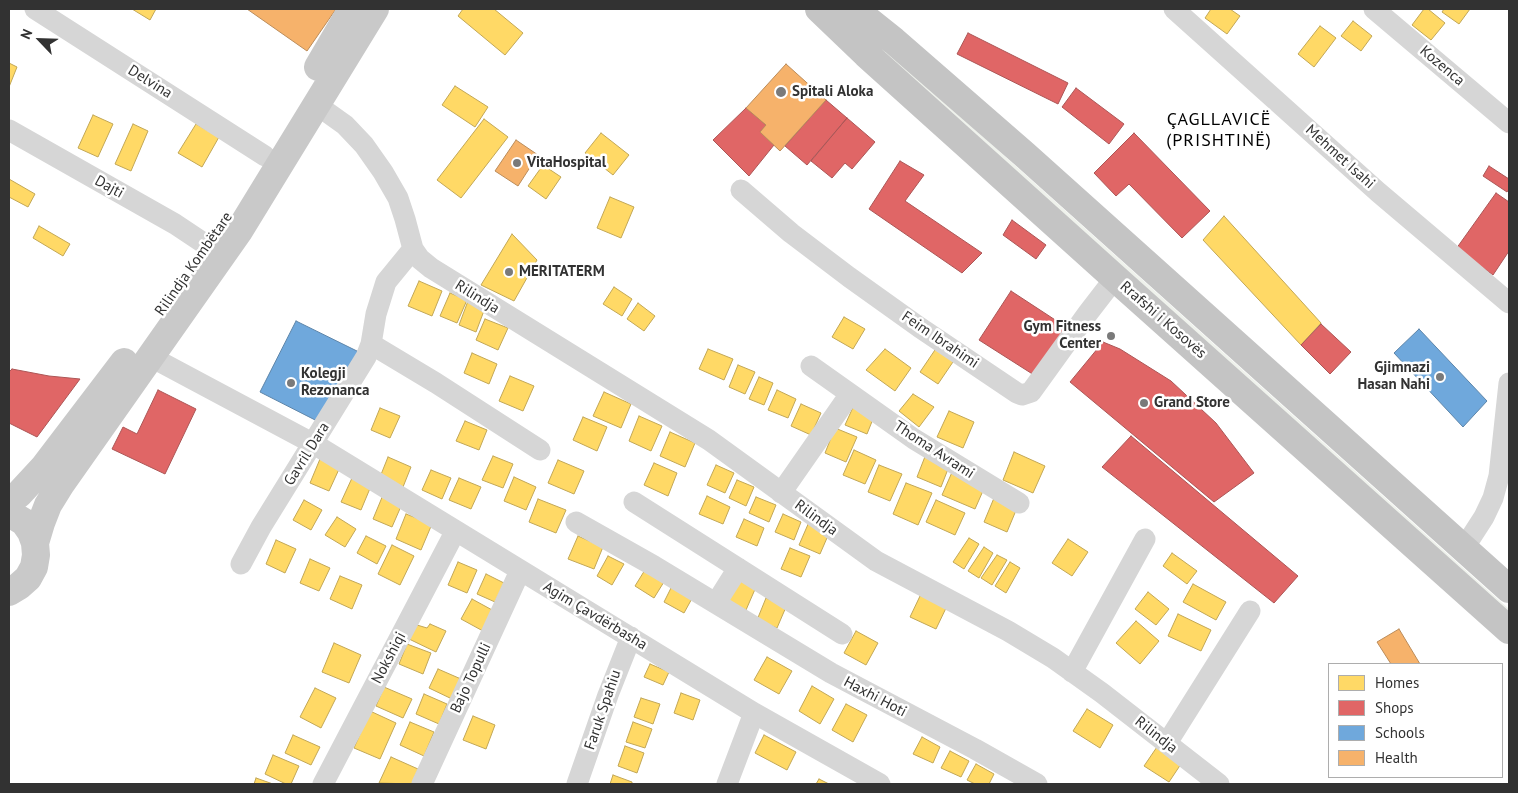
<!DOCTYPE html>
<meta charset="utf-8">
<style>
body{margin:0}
#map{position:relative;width:1518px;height:793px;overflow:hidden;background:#fff;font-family:"PT Sans",sans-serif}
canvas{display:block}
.frame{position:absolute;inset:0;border:10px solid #323232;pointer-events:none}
.legend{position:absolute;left:1328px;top:663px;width:175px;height:115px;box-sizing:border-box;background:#fff;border:1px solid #adadad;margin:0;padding:6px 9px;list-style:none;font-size:15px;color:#323232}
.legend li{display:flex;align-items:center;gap:10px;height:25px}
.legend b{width:25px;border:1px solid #adadad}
.north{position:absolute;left:15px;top:15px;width:50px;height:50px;-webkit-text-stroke:4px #fff;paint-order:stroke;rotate:294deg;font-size:14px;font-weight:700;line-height:20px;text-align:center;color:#323232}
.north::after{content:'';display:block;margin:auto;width:18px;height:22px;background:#323232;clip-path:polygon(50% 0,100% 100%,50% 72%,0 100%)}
</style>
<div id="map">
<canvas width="1518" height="793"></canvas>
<div class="frame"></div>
<ul class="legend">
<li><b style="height:14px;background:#ffd966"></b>Homes</li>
<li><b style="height:14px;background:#e06666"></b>Shops</li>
<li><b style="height:14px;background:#6fa8dc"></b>Schools</li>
<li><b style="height:14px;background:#f6b26b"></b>Health</li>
</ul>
<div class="north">N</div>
</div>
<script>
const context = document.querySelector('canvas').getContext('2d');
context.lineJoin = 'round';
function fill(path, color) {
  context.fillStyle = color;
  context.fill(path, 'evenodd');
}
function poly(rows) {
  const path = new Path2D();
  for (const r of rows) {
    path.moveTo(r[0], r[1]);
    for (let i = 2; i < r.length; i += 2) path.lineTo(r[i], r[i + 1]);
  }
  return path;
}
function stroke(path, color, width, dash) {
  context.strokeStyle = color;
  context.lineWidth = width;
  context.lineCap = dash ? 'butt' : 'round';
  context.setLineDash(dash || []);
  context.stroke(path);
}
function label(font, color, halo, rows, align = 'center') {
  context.font = font + ' "PT Sans",sans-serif';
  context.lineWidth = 5;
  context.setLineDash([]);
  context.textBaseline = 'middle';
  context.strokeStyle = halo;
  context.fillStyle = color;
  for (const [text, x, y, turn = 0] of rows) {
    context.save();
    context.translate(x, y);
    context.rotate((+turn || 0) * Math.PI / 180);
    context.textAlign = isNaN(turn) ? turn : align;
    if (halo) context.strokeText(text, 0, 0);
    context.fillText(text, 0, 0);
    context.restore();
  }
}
fill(poly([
 [834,9,839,9,949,106,1509,609,1509,620]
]), '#eff2ec');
const homes = poly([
 [132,9,156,9,150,20,132,9],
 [463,9,494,9,523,33,505,55,458,16,463,9],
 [1211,9,1230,9,1240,16,1227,34,1205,18,1211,9],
 [1424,9,1428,9,1445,23,1431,40,1412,25,1424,9],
 [1444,9,1470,9,1459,24,1442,12,1444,9],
 [1353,21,1372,36,1361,51,1341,36,1353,21],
 [1320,26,1336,38,1314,67,1298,54,1320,26],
 [9,63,17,67,9,87,9,63],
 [455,86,488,107,475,127,442,105,455,86],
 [93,115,113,124,98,157,78,148,93,115],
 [484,119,508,137,461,198,437,180,484,119],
 [133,124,148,131,131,171,115,164,133,124],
 [196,124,219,137,202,167,178,153,196,124],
 [601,133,629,155,613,175,585,153,601,133],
 [543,165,561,177,546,199,528,186,543,165],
 [9,179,35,194,28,207,9,197,9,179],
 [610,197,634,207,621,238,597,228,610,197],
 [1224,216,1321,323,1301,345,1203,240,1224,216],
 [39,226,70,244,63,256,33,238,39,226],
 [512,234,537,260,514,301,481,285,512,234],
 [419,281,442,291,432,316,408,306,419,281],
 [614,287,632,299,622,316,603,304,614,287],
 [450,293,467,300,457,323,440,316,450,293],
 [468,301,485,308,476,332,459,325,468,301],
 [638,303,655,316,644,331,627,319,638,303],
 [844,317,865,329,853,349,832,337,844,317],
 [485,319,508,328,498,350,476,340,485,319],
 [937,347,955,359,938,384,920,372,937,347],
 [708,349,733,359,724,380,699,369,708,349],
 [885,349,911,368,895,391,866,370,885,349],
 [472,353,497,364,489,384,464,373,472,353],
 [738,365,755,372,745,394,729,387,738,365],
 [510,376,534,386,523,411,499,401,510,376],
 [759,377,773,383,764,405,749,399,759,377],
 [777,390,796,399,788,418,768,410,777,390],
 [604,392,631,404,621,428,593,416,604,392],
 [913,394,934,407,919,427,899,411,913,394],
 [801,404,821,413,811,435,791,426,801,404],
 [854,405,875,414,867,434,845,425,854,405],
 [380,408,400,416,390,438,371,430,380,408],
 [949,411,974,422,963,448,937,437,949,411],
 [639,416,662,426,651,451,629,441,639,416],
 [583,417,607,427,597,451,573,440,583,417],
 [465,421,487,430,479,450,456,441,465,421],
 [835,428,857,437,846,462,825,453,835,428],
 [670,432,695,443,685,467,660,456,670,432],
 [854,450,876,460,865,484,843,475,854,450],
 [1014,452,1045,466,1033,493,1003,480,1014,452],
 [926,454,950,464,941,487,917,477,926,454],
 [493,456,513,464,503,488,482,480,493,456],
 [388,457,411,467,403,487,380,477,388,457],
 [320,459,340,467,329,491,310,483,320,459],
 [558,460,584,471,574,494,548,483,558,460],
 [654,463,677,473,668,496,644,485,654,463],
 [716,465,734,473,725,493,707,485,716,465],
 [879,465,902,474,890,501,868,492,879,465],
 [431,470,451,478,442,499,422,490,431,470],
 [953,470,986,484,975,509,942,495,953,470],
 [514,477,536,487,526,510,504,501,514,477],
 [352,478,371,486,361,510,341,502,352,478],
 [459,478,481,487,471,509,449,500,459,478],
 [737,480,754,487,746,506,729,498,737,480],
 [906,483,932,493,918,525,893,514,906,483],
 [383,495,402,504,392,527,373,519,383,495],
 [707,496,730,507,723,524,699,514,707,496],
 [756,497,776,505,769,522,749,513,756,497],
 [994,498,1017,508,1007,532,984,522,994,498],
 [538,499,566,510,556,533,529,522,538,499],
 [304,500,322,510,311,530,293,520,304,500],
 [936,500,965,513,955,535,926,522,936,500],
 [406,514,432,524,421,550,396,539,406,514],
 [783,514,801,522,794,540,775,532,783,514],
 [337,517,356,529,345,547,325,535,337,517],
 [744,519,764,528,757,546,736,537,744,519],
 [809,522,830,531,820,554,799,545,809,522],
 [366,536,386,546,377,564,357,553,366,536],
 [578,536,603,547,594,569,568,559,578,536],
 [969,538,979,544,964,569,953,562,969,538],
 [1068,539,1088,552,1072,576,1052,563,1068,539],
 [276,540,296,549,285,573,266,564,276,540],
 [392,545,414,556,400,585,378,574,392,545],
 [984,547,993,553,979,578,968,571,984,547],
 [790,548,810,556,801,577,781,569,790,548],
 [1172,553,1197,571,1187,584,1163,566,1172,553],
 [997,555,1007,560,992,585,981,578,997,555],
 [608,556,624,564,612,585,597,576,608,556],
 [310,559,330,568,319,591,300,583,310,559],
 [458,562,477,570,467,593,448,585,458,562],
 [1010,562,1020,568,1006,593,995,586,1010,562],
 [648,565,667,577,654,598,635,586,648,565],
 [486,574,504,583,495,602,477,594,486,574],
 [340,576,362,585,352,609,330,599,340,576],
 [735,579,756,587,746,610,726,601,735,579],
 [674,582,695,593,684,613,664,602,674,582],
 [1193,584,1226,602,1216,620,1183,602,1193,584],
 [1148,592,1169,609,1156,625,1135,609,1148,592],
 [921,594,947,606,936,629,910,617,921,594],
 [766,598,786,607,777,628,757,620,766,598],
 [472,599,494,611,483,631,461,619,472,599],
 [1178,614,1211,630,1201,651,1168,636,1178,614],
 [1136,621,1159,641,1140,664,1116,643,1136,621],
 [430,624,446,631,436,652,409,639,417,625,427,628,430,624],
 [856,631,878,643,866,665,844,653,856,631],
 [334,643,361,655,349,683,322,672,334,643],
 [407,644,431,653,423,674,399,664,407,644],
 [767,657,792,671,779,694,754,680,767,657],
 [650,664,669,672,663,685,644,677,650,664],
 [438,669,461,679,452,699,429,688,438,669],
 [812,686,834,699,820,724,799,711,812,686],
 [384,687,412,699,403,718,376,706,384,687],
 [315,688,336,698,321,728,300,717,315,688],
 [681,693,700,700,693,720,674,713,681,693],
 [424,694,447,704,439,724,416,714,424,694],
 [641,698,660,704,653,724,634,717,641,698],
 [846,704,867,715,853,742,832,730,846,704],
 [1087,709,1113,725,1100,748,1073,731,1087,709],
 [370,711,396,723,380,759,354,748,370,711],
 [473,716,495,725,486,749,463,740,473,716],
 [410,722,434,732,424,756,400,745,410,722],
 [633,722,652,729,645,748,626,742,633,722],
 [293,735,320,747,311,765,285,753,293,735],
 [764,735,796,752,787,770,755,753,764,735],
 [922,737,940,747,933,763,913,754,922,737],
 [1159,744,1183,761,1169,782,1144,766,1159,744],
 [625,746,644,753,637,773,618,766,625,746],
 [950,751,969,761,961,777,941,768,950,751],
 [273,755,299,766,291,784,286,784,265,774,273,755],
 [391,757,418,769,412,784,379,783,391,757],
 [976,764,994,774,989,784,975,784,967,780,976,764],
 [613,775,632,782,632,784,610,784,613,775],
 [256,778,273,784,254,784,256,778],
 [819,779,829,784,816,784,819,779]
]);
fill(homes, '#ffd966');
stroke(homes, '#c2a756', 1);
const shops = poly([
 [968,33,1068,83,1058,104,957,54,968,33],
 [1076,88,1124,124,1109,144,1062,107,1076,88],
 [826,100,847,118,807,165,785,146,826,100],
 [746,108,766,125,760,132,774,145,749,176,713,140,746,108],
 [847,118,875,142,852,169,845,163,832,178,811,161,847,118],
 [1134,133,1210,211,1182,238,1129,184,1116,196,1094,173,1134,133],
 [900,161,924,175,905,201,982,253,962,273,869,209,900,161],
 [1489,166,1509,179,1509,189,1507,192,1483,176,1489,166],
 [1496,193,1509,202,1509,251,1493,275,1456,249,1496,193],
 [1012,220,1046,245,1036,259,1003,235,1012,220],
 [1011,291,1066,327,1034,375,979,340,1011,291],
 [1321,324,1351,352,1330,374,1301,345,1321,324],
 [1103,342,1120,349,1171,381,1216,423,1254,473,1214,502,1070,382,1103,342],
 [12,369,49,376,80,379,37,437,9,423,9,372,12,369],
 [158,390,196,409,165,474,112,449,123,427,137,434,158,390],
 [1131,436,1298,576,1274,603,1102,467,1131,436]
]);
fill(shops, '#e06666');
stroke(shops, '#ac5656', 1);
const schools = poly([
 [296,321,363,354,325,425,260,392,296,321],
 [1419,329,1487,401,1463,427,1394,353,1419,329]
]);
fill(schools, '#6fa8dc');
stroke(schools, '#5d85a9', 1);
const health = poly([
 [247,9,336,9,307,51,247,9],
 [786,64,826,100,780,151,760,132,766,125,746,108,786,64],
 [516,140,538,155,518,186,495,171,516,140],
 [1399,629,1420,664,1391,664,1377,642,1399,629]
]);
fill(health, '#f6b26b');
stroke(health, '#bb8c5a', 1);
stroke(poly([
 [35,9,265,156],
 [1174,9,1378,192,1509,303],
 [1374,9,1509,123],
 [317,105,345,125,364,145,383,172,398,198,405,219,413,249,420,259,431,268,709,440,876,561,1008,631,1053,658,1102,693,1219,784],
 [9,130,175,224,208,246],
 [741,190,791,233,849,277,919,327,1017,393,1022,395,1031,392,1088,313,1115,278],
 [371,344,436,383,540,450],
 [151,357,314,444,754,713,880,784],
 [811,366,914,439,1019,503],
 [781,493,850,394],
 [634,502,842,634],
 [576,522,654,566,831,673,975,749,1037,784],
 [1464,548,1484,517,1493,498,1499,476,1509,383],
 [241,564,261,527,366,357,371,344,376,314,386,282,413,249],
 [716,603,738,568],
 [1072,672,1145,539],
 [1167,743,1250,611],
 [323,784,455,532],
 [422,784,520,571],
 [577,784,608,695,631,637],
 [727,784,754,713]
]), '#d6d6d6', 21);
stroke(poly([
 [318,67,352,9],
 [9,501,19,494,44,467,124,362],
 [9,513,24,522,31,532,35,543,36,555,34,567,28,578,19,586,9,592],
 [35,543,41,523,48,505,61,484,239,231,375,9]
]), '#c9c9c9', 28);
stroke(poly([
 [819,9,866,54,1115,278,1509,630],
 [854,9,894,41,1025,155,1509,589]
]), '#c4c4c4', 28);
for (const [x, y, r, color] of [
 [781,92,6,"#7a7a7a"],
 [517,163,5,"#7a7a7a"],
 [509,272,5,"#7a7a7a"],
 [1111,336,5,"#7a7a7a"],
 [1440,377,5,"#7a7a7a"],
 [291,383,5,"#7a7a7a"],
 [1144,403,5,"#7a7a7a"]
]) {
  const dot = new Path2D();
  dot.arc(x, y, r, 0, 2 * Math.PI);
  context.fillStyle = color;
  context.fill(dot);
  stroke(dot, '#fff', 2);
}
label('15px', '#323232', '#fff', [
 ["Kozenca",1442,66,40],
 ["Delvina",150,82,32],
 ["Mehmet Isahi",1340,157,42],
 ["Dajti",109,187,29],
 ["Rilindja Kombëtare",194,264,-55],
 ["Rilindja",477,297,32],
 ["Rrafshi i Kosovës",1163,320,41],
 ["Feim Ibrahimi",940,340,34],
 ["Thoma Avrami",934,450,33],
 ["Gavril Dara",307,454,-58],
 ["Rilindja",816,518,36],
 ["Agim Çavdërbasha",595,616,31],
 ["Nokshiqi",389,658,-62],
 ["Bajo Topulli",471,678,-65],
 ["Haxhi Hoti",875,697,28],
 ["Faruk Spahiu",603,710,-71],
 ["Rilindja",1156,735,38]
]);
label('bold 15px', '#323232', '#fff', [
 ["Spitali Aloka",792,92],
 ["VitaHospital",527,163],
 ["MERITATERM",519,272],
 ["Gym Fitness",1101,327,"right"],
 ["Center",1101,344,"right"],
 ["Gjimnazi",1430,368,"right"],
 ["Hasan Nahi",1430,385,"right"],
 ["Kolegji",301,374],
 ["Rezonanca",301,391],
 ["Grand Store",1154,403]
], 'left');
context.letterSpacing = '1px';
label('18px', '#000', '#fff', [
 ["ÇAGLLAVICË",1219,120],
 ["(PRISHTINË)",1219,141]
]);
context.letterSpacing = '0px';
</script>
